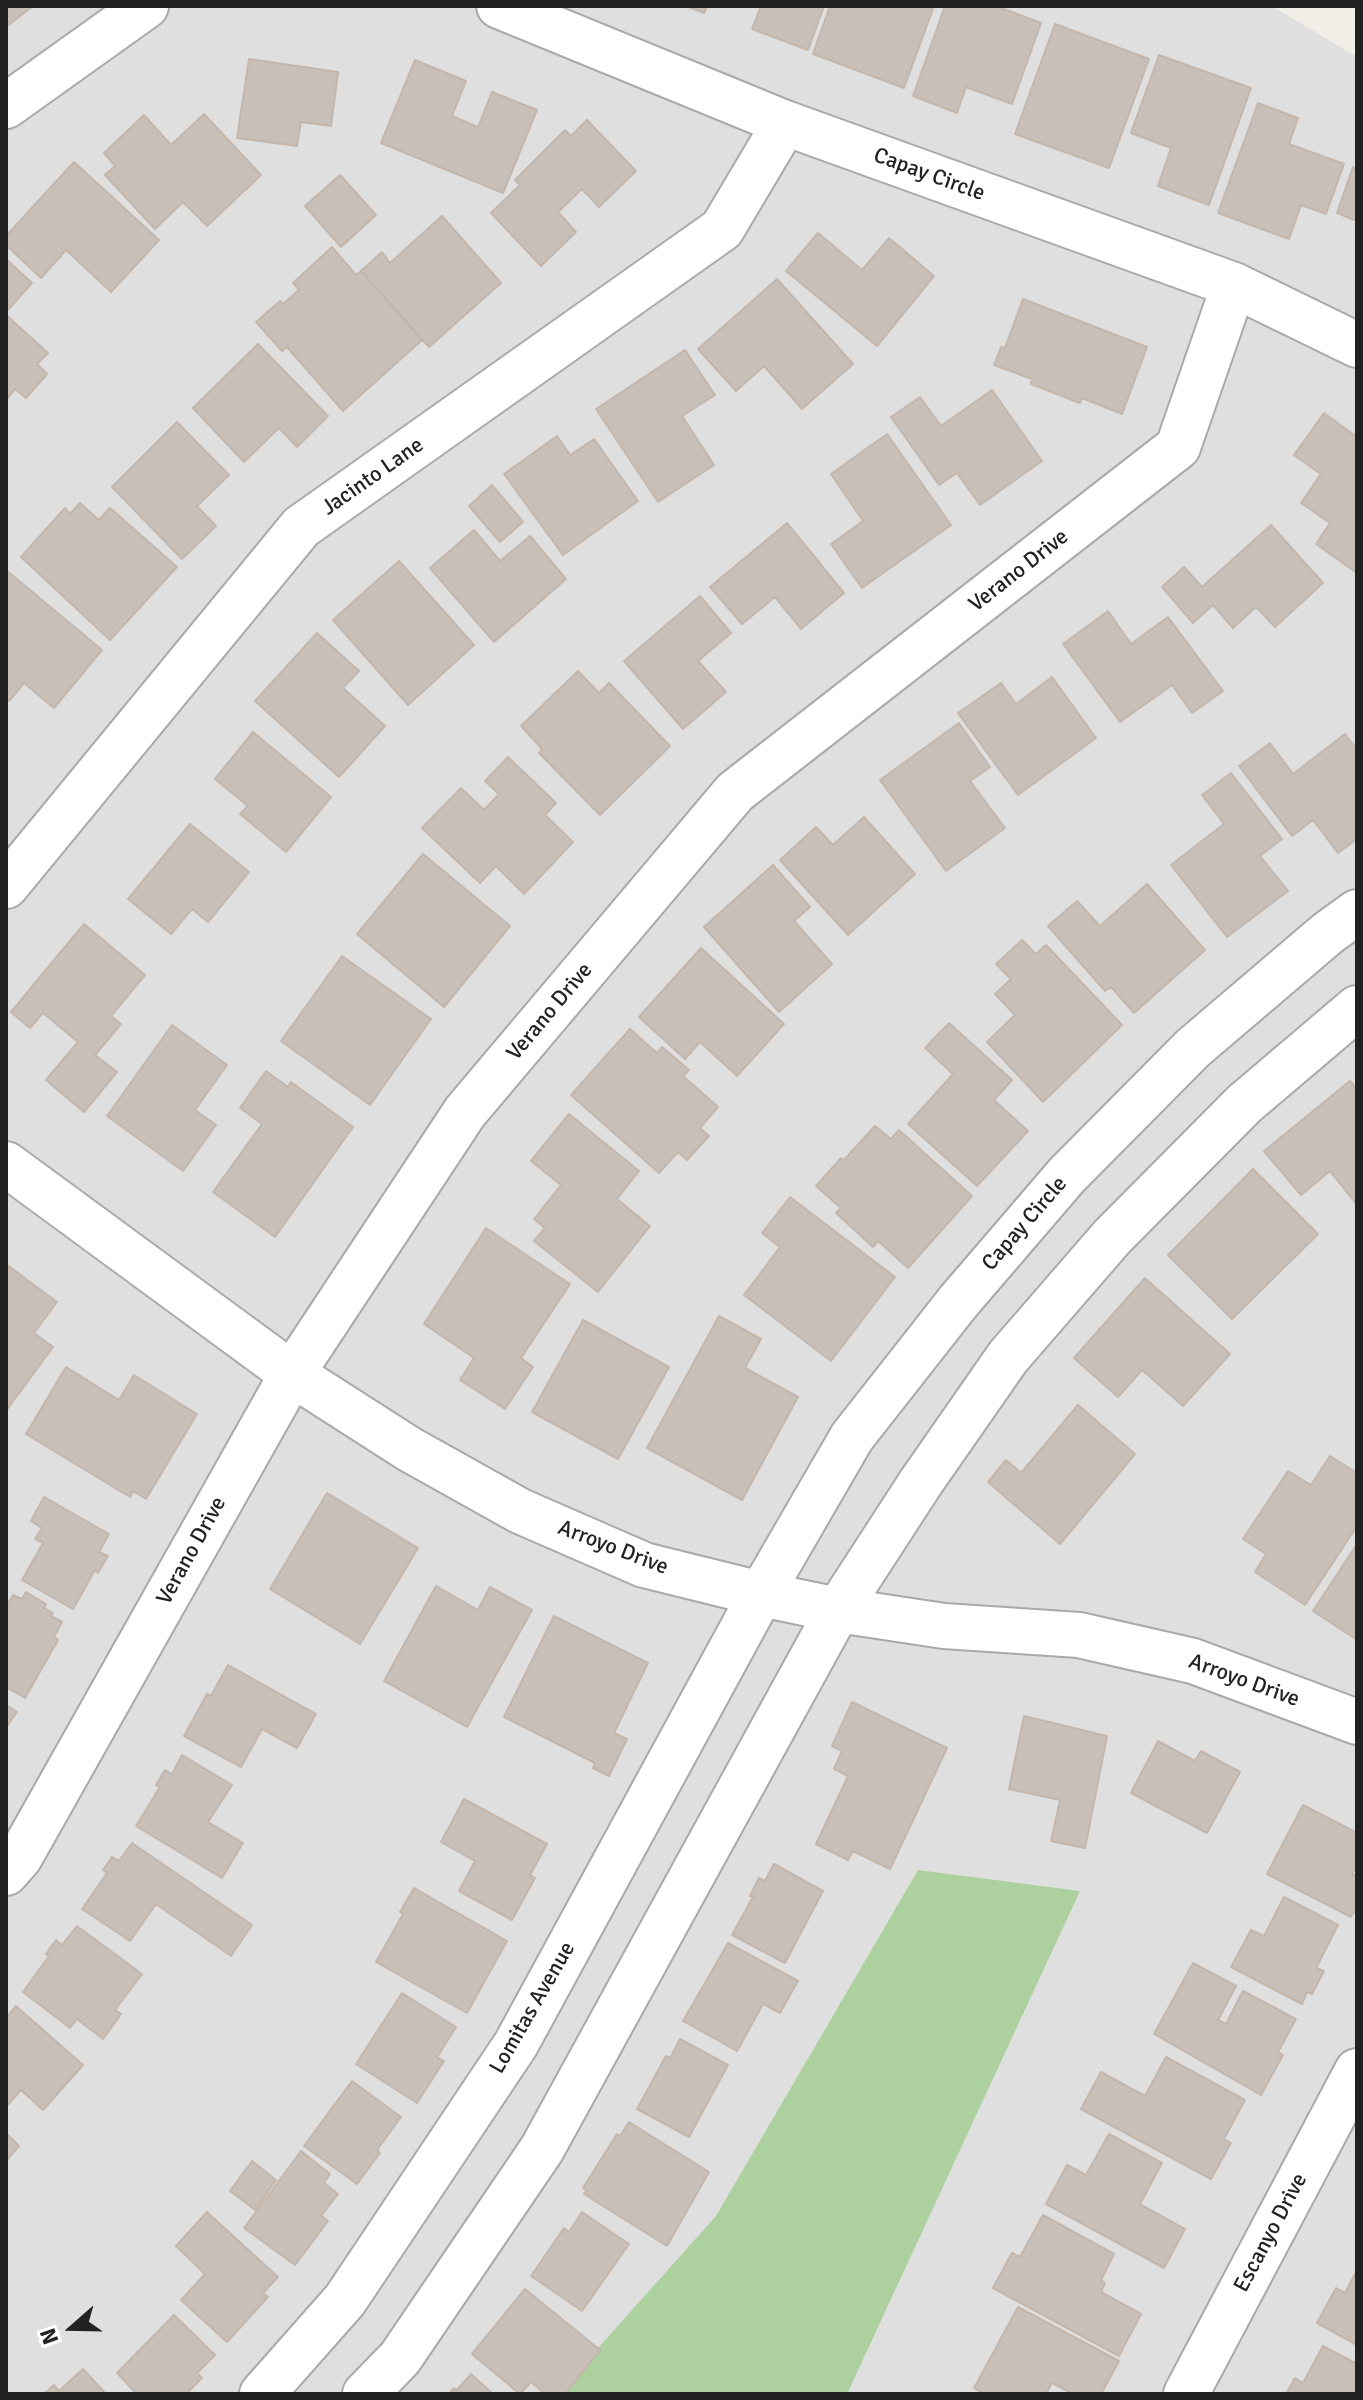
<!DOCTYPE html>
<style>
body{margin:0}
#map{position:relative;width:1363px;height:2400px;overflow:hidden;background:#f2efe9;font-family:Signika,sans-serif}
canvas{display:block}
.frame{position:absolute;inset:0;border:8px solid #222;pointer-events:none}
.north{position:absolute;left:32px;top:2288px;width:80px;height:80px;-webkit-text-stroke:6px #fff;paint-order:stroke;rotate:250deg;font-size:22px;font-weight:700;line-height:32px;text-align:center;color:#222}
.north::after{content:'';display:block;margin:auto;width:28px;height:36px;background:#222;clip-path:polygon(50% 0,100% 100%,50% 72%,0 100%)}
</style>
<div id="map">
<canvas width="1363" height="2400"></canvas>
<div class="frame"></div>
<div class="north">N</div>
</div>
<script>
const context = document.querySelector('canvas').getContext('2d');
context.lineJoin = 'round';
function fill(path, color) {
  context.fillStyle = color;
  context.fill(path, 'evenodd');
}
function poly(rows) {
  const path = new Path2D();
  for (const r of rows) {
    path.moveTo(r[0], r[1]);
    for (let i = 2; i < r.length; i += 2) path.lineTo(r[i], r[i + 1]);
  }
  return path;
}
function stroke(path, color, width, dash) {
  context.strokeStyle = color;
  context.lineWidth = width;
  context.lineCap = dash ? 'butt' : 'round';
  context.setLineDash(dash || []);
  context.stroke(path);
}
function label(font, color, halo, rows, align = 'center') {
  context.font = font + ' Signika,sans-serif';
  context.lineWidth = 8;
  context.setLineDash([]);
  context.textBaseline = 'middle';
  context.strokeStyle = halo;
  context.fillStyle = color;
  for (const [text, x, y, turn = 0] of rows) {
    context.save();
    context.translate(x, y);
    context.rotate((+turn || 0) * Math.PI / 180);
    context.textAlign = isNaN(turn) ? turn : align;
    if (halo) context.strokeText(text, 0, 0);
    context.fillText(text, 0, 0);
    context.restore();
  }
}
fill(poly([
 [6,6,1272,6,1357,57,1357,2394,6,2394]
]), '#e0dfdf');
fill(poly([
 [918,1870,1080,1891,847,2394,557,2394,716,2216]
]), '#add19e');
const building = poly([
 [6,6,33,6,6,27,6,6],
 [686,6,707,6,704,13,686,6],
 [761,6,824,6,808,50,752,29,761,6],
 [830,6,934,6,904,88,813,54,830,6],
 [945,6,996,6,1041,23,1012,104,966,87,957,113,913,96,945,6],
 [1055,24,1149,59,1109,168,1015,134,1055,24],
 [1159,55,1251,88,1209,205,1158,186,1171,148,1131,133,1159,55],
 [249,59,338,72,331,126,301,122,297,146,237,138,249,59],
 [415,60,466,81,452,116,478,127,492,92,537,110,503,193,381,143,415,60],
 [1258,103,1298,118,1289,144,1344,164,1326,214,1301,205,1289,239,1218,213,1258,103],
 [204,114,261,175,207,226,183,202,155,229,105,175,115,166,104,153,144,115,171,145,204,114],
 [587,120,636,171,599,207,582,189,558,212,576,232,541,266,491,213,520,185,515,180,565,130,571,136,587,120],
 [74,162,159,240,111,292,66,250,41,278,6,245,6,236,74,162],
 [1353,167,1357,169,1357,221,1337,213,1353,167],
 [340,175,376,215,341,247,305,206,340,175],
 [442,216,501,283,429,347,361,271,382,252,390,263,442,216],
 [818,233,862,270,889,238,934,276,877,346,786,271,818,233],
 [332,247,356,275,361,271,422,340,343,411,287,347,282,351,256,322,280,301,283,304,299,290,293,283,332,247],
 [6,259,32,283,6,312,6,259],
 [777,279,853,364,802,409,764,366,736,391,698,349,777,279],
 [1023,299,1147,347,1122,414,1082,398,1080,403,1031,384,1032,379,994,365,1001,347,1005,348,1023,299],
 [6,315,48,353,37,364,47,374,26,398,15,389,6,400,6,315],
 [258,344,328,416,297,447,279,428,244,462,193,408,258,344],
 [685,350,715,395,682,416,714,465,658,502,596,409,685,350],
 [992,390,1042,461,980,505,957,473,939,485,891,417,920,397,941,426,992,390],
 [1324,413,1357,437,1357,573,1316,544,1330,523,1301,503,1321,474,1294,455,1324,413],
 [177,422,229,475,197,506,216,526,182,559,112,487,177,422],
 [887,434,951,525,862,588,831,544,863,521,831,474,887,434],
 [557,436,570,455,594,439,638,501,563,555,504,474,557,436],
 [492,485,523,522,500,542,469,506,492,485],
 [80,503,99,520,110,508,177,567,110,640,21,557,65,508,70,514,80,503],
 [787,523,844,593,801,629,775,597,742,624,710,587,787,523],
 [1271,525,1323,583,1275,627,1256,607,1233,628,1213,605,1193,623,1162,587,1184,567,1202,587,1271,525],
 [474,530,500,561,530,536,566,579,494,642,430,568,474,530],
 [399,561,474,645,408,705,333,620,399,561],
 [6,570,102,650,54,708,24,683,9,701,6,698,6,570],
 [700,596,731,633,698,661,726,692,683,729,624,661,700,596],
 [1108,611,1131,644,1168,617,1223,691,1192,713,1172,685,1120,722,1063,644,1108,611],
 [317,633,359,671,343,688,385,726,339,777,255,701,317,633],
 [578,671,599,693,609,683,670,746,600,815,539,753,542,749,521,726,578,671],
 [1052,677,1096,738,1018,795,958,713,1001,683,1016,704,1052,677],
 [959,723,990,767,970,781,1005,828,946,871,880,780,959,723],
 [253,732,331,797,286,852,240,814,248,806,215,779,253,732],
 [1345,734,1357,750,1357,839,1338,853,1313,820,1292,836,1239,766,1270,743,1293,774,1345,734],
 [508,757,556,803,545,815,573,842,524,894,496,866,480,883,422,828,461,788,484,810,499,794,485,781,508,757],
 [1231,773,1282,839,1260,856,1288,891,1227,937,1171,865,1224,824,1202,795,1231,773],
 [864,817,915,874,848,935,780,860,816,827,833,845,864,817],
 [190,824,249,872,208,922,192,909,171,934,128,899,190,824],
 [423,854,510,926,444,1007,357,934,423,854],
 [773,865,810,907,794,921,832,964,779,1012,704,927,773,865],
 [1147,884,1205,950,1134,1013,1111,987,1105,991,1048,926,1077,901,1100,926,1147,884],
 [84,924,145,975,111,1016,121,1024,95,1055,117,1072,84,1112,46,1080,78,1042,43,1013,30,1028,11,1012,84,924],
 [1022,940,1036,954,1046,945,1122,1025,1043,1102,987,1042,1015,1015,995,994,1011,979,996,964,1022,940],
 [701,948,784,1024,737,1076,700,1042,685,1059,639,1017,701,948],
 [342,956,431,1019,370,1105,281,1041,342,956],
 [949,1023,1012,1080,994,1100,1028,1131,977,1186,908,1124,953,1074,925,1048,949,1023],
 [172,1025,227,1065,195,1110,216,1125,183,1171,107,1116,172,1025],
 [630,1029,657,1053,662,1047,689,1070,683,1076,718,1107,700,1128,709,1136,687,1160,678,1152,659,1173,571,1095,630,1029],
 [266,1071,288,1087,291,1082,353,1127,275,1237,213,1192,262,1124,240,1108,266,1071],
 [1350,1081,1357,1089,1357,1205,1330,1171,1301,1195,1264,1151,1350,1081],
 [569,1114,639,1171,617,1199,650,1226,598,1292,534,1241,545,1228,534,1219,561,1185,531,1161,569,1114],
 [875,1126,891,1139,899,1130,972,1196,908,1268,878,1241,873,1247,836,1213,841,1208,816,1186,841,1158,844,1160,875,1126],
 [1253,1169,1318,1234,1232,1319,1168,1255,1253,1169],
 [790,1197,895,1277,831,1361,744,1295,780,1247,762,1233,790,1197],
 [486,1228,570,1284,521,1358,533,1367,505,1409,460,1380,474,1358,424,1324,486,1228],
 [6,1264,57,1302,34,1333,53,1347,6,1411,6,1264],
 [1145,1278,1230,1354,1183,1406,1142,1370,1118,1397,1074,1358,1145,1278],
 [719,1316,761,1339,745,1368,798,1397,742,1500,647,1448,719,1316],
 [583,1320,669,1367,618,1459,532,1412,583,1320],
 [66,1367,119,1400,134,1375,197,1414,146,1499,133,1491,130,1497,26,1434,66,1367],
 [1078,1405,1135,1454,1060,1544,988,1482,1006,1460,1021,1473,1078,1405],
 [1330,1456,1357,1473,1357,1526,1305,1605,1255,1572,1266,1554,1243,1539,1288,1471,1311,1485,1330,1456],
 [327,1493,418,1548,360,1644,270,1589,327,1493],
 [44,1497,109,1534,99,1552,108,1556,98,1573,95,1570,73,1609,22,1580,43,1543,35,1539,42,1528,31,1521,44,1497],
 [1355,1547,1357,1548,1357,1640,1313,1611,1355,1547],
 [436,1586,478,1610,490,1587,532,1610,467,1727,384,1681,436,1586],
 [26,1592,46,1604,44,1608,53,1613,51,1616,62,1622,54,1637,58,1640,25,1698,6,1687,6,1607,13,1595,22,1599,26,1592],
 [554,1616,648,1663,614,1733,627,1739,609,1776,593,1768,595,1763,504,1717,554,1616],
 [228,1665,316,1714,297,1748,262,1729,241,1767,184,1736,207,1694,211,1696,228,1665],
 [852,1702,947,1748,890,1869,853,1851,848,1860,816,1844,848,1776,834,1769,842,1751,832,1746,852,1702],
 [6,1705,17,1712,6,1728,6,1705],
 [1024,1716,1107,1736,1085,1848,1051,1841,1060,1800,1009,1789,1024,1716],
 [1158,1741,1195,1761,1201,1751,1240,1772,1207,1833,1131,1793,1158,1741],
 [182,1755,232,1785,208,1822,243,1843,222,1878,136,1826,160,1787,156,1785,165,1770,172,1774,182,1755],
 [464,1799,547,1844,530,1875,535,1878,512,1920,459,1891,475,1861,441,1842,464,1799],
 [1303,1805,1357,1833,1357,1863,1352,1874,1357,1876,1357,1907,1351,1917,1267,1874,1303,1805],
 [132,1843,252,1925,231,1956,156,1904,130,1941,82,1909,107,1873,103,1870,112,1857,119,1861,132,1843],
 [774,1864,823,1891,785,1963,732,1935,753,1897,750,1896,759,1878,765,1881,774,1864],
 [414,1888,507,1941,467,2013,376,1962,403,1914,400,1912,414,1888],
 [1284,1897,1338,1925,1316,1968,1324,1971,1312,1994,1307,1992,1302,2004,1231,1967,1251,1930,1264,1936,1284,1897],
 [77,1926,142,1974,115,2010,121,2014,103,2039,77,2019,70,2028,23,1992,49,1956,46,1954,56,1940,62,1945,77,1926],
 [728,1943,798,1981,780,2013,763,2004,737,2051,683,2021,728,1943],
 [1193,1963,1236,1986,1218,2020,1226,2024,1243,1991,1296,2019,1278,2052,1283,2055,1261,2095,1154,2034,1193,1963],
 [402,1993,456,2027,437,2057,444,2061,417,2103,356,2064,402,1993],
 [16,2006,83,2065,43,2110,21,2090,6,2107,6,2018,16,2006],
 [680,2039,728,2065,689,2137,637,2109,666,2056,670,2058,680,2039],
 [1166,2057,1245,2100,1224,2139,1231,2143,1211,2179,1081,2109,1101,2072,1145,2096,1166,2057],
 [352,2081,401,2117,377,2150,380,2153,357,2184,304,2146,352,2081],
 [629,2122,709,2172,667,2246,584,2194,587,2190,583,2188,617,2134,620,2136,629,2122],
 [6,2133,19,2146,6,2161,6,2133],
 [1109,2134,1162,2163,1140,2204,1185,2229,1164,2268,1046,2204,1067,2165,1086,2175,1109,2134],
 [301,2151,330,2174,324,2183,338,2194,321,2216,328,2221,295,2265,244,2228,301,2151],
 [252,2161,276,2180,255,2210,230,2191,252,2161],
 [207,2212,278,2277,263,2293,268,2297,227,2342,181,2300,205,2274,176,2246,207,2212],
 [582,2212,629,2244,582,2311,531,2276,564,2228,569,2232,582,2212],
 [1043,2215,1114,2254,1101,2280,1105,2283,1101,2292,1141,2314,1119,2356,993,2288,1012,2253,1020,2257,1043,2215],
 [1357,2270,1357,2345,1317,2323,1336,2288,1345,2293,1357,2270],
 [525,2289,600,2350,565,2394,545,2394,531,2382,520,2394,472,2354,525,2289],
 [1018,2307,1119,2361,1101,2394,1073,2394,1052,2383,1046,2394,984,2394,974,2388,1018,2307],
 [174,2315,215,2355,197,2373,202,2378,186,2394,137,2394,117,2373,174,2315],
 [1323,2346,1357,2364,1357,2394,1286,2394,1295,2378,1303,2383,1323,2346],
 [83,2369,106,2394,44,2394,54,2385,59,2391,83,2369],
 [471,2374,493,2394,449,2394,454,2388,456,2391,471,2374]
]);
fill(building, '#c7bfb8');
stroke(building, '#c4b6ab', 2);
const minor = poly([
 [499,6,785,123,1234,285,1357,345],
 [6,106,146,6],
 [6,886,301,527,722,229,785,123],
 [6,1164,292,1374,409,1449,520,1511,644,1565,761,1594,838,1610,944,1626,1079,1635,1193,1661,1357,1722],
 [6,1873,20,1857,292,1374,465,1112,735,792,1178,447,1234,285],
 [262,2394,345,2300,516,2044,761,1594,852,1437,958,1302,1067,1175,1193,1048,1328,933,1357,912],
 [365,2394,400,2358,542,2149,838,1610,921,1482,1008,1357,1112,1237,1244,1104,1357,1008],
 [1186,2394,1357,2071]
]);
stroke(minor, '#a9a9a9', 48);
stroke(minor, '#fff', 44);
label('22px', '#222', '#fff', [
 ["Capay Circle",929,175,20],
 ["Jacinto Lane",373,477,-35],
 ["Verano Drive",1019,571,-38],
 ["Verano Drive",550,1012,-50],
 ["Capay Circle",1025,1224,-49],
 ["Arroyo Drive",613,1548,21],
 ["Verano Drive",192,1551,-61],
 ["Arroyo Drive",1244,1681,20],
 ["Lomitas Avenue",533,2008,-60],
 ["Escanyo Drive",1271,2233,-62]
]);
</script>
